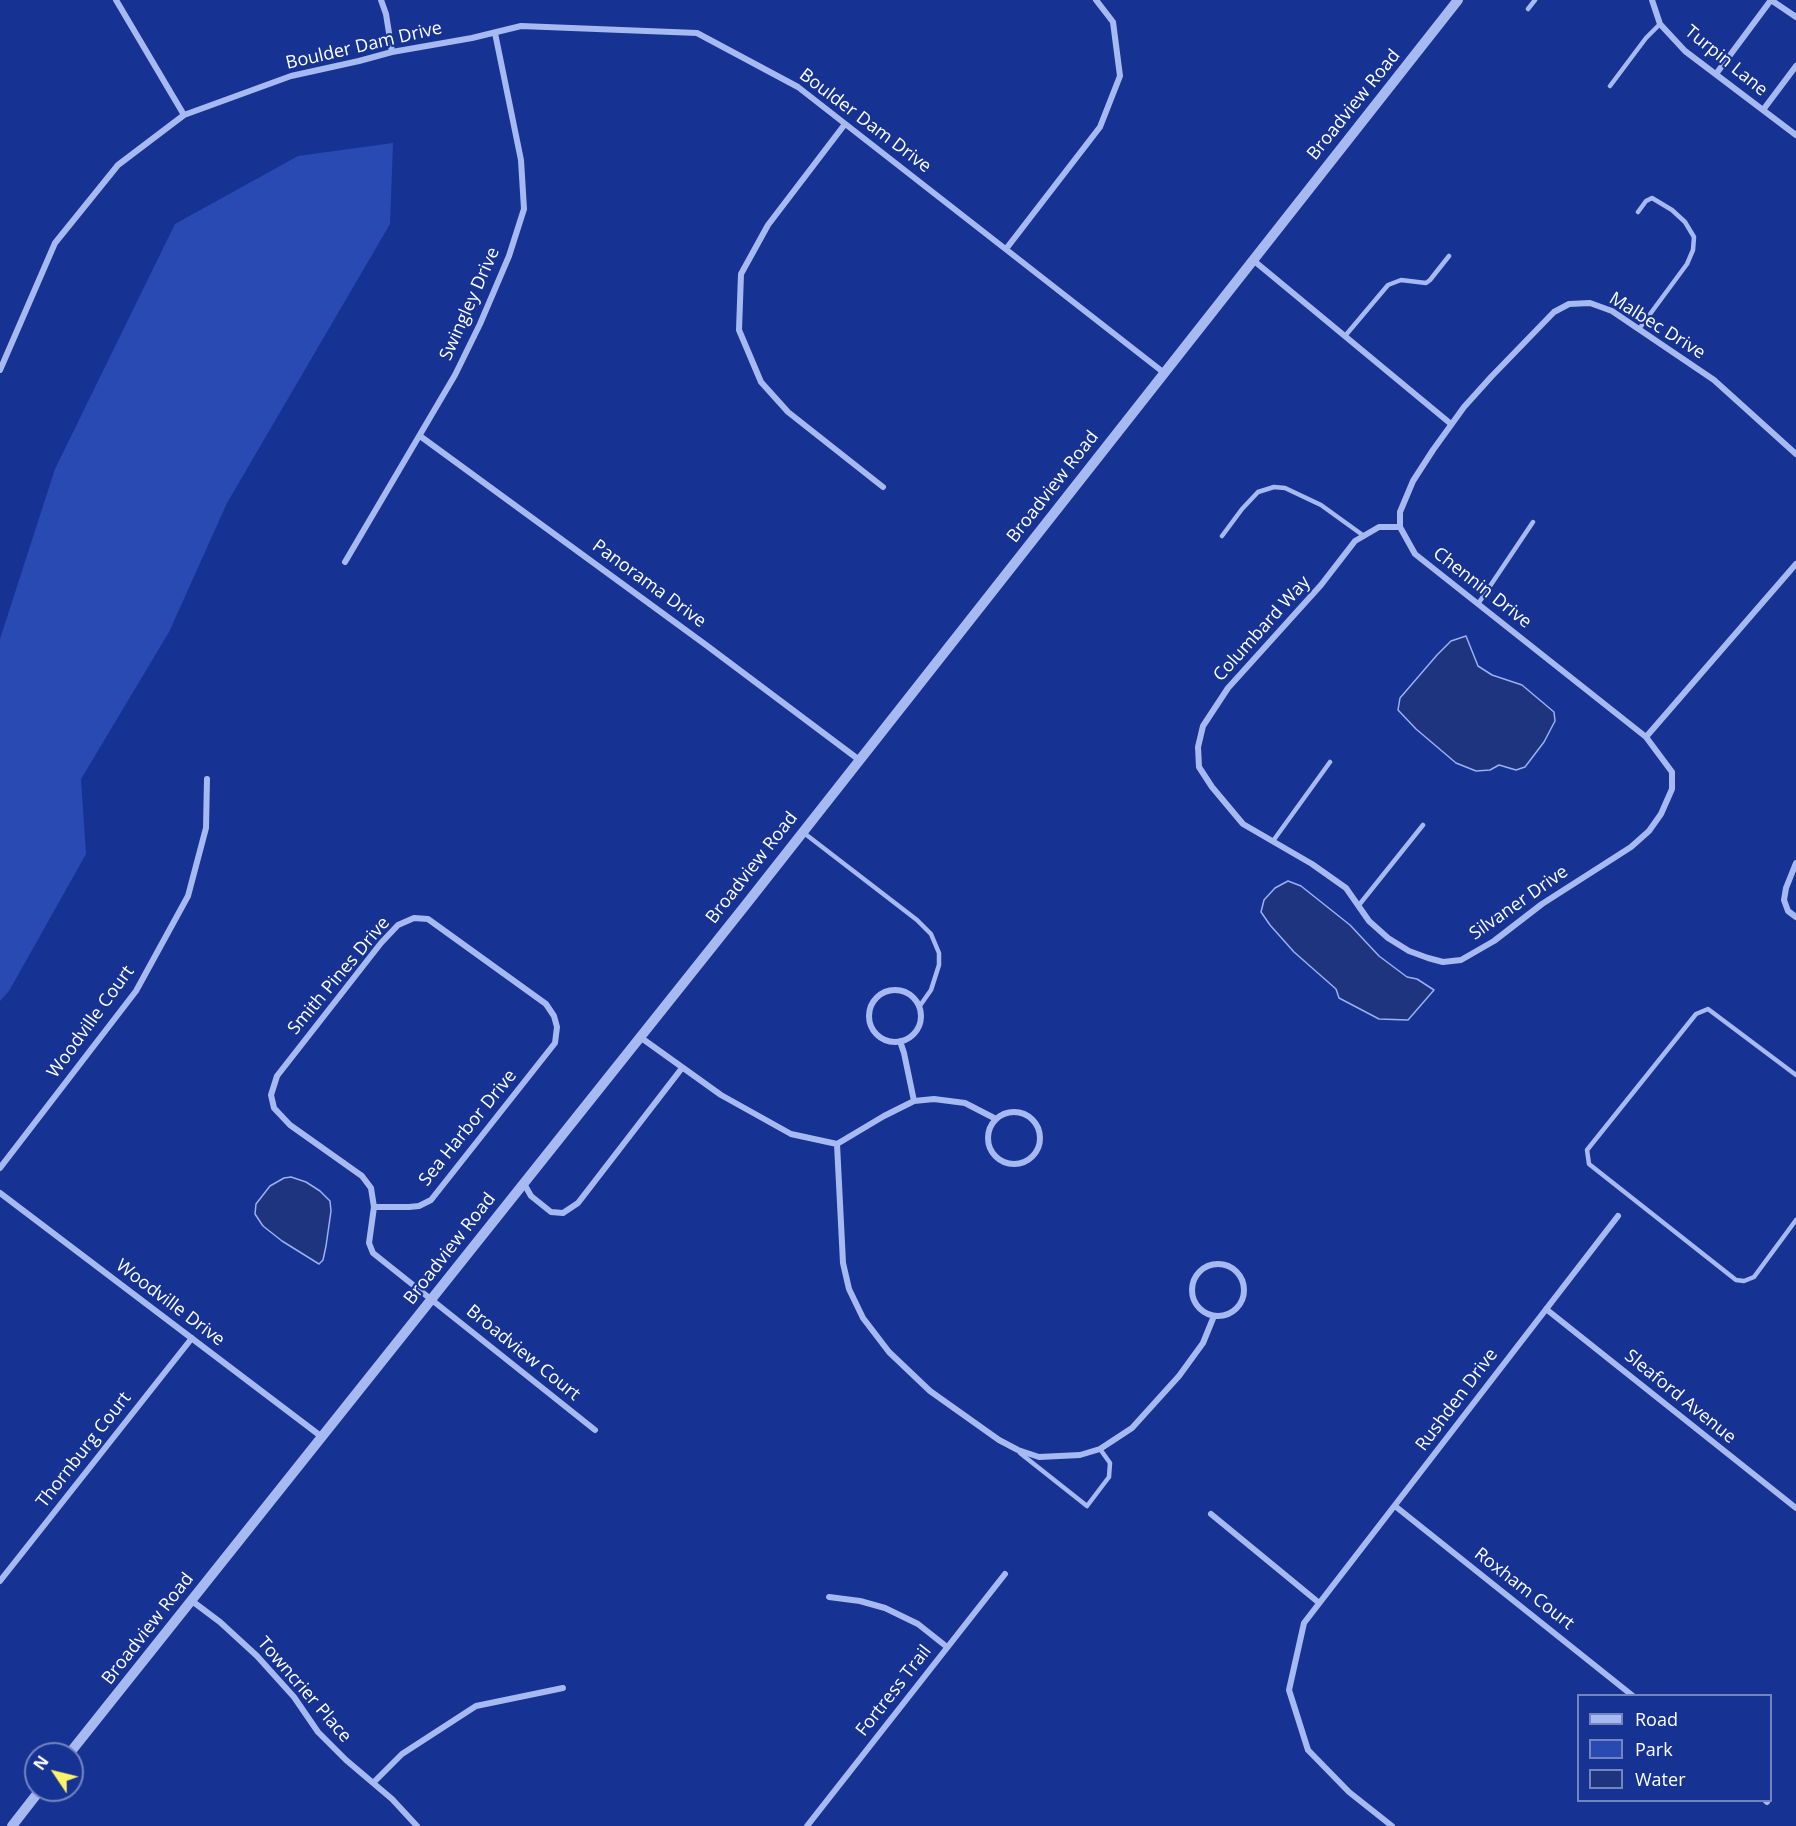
<!DOCTYPE html>
<style>
body{margin:0}
#map{position:relative;width:1796px;height:1826px;overflow:hidden;background:#163394;font-family:"Open Sans",sans-serif}
canvas{display:block}
.legend{position:absolute;left:1577px;top:1694px;width:195px;height:108px;box-sizing:border-box;background:#163394;border:2px solid #7385bf;margin:0;padding:8px 10px;list-style:none;font-size:18px;color:#fff}
.legend li{display:flex;align-items:center;gap:12px;height:30px}
.legend b{width:30px;border:2px solid #7385bf}
.north{position:absolute;left:24px;top:1742px;width:60px;height:60px;box-sizing:border-box;background:#163394;border:2px solid #7385bf;border-radius:50%;rotate:305deg;font-size:16px;font-weight:700;line-height:24px;text-align:center;color:#fff}
.north::after{content:'';display:block;margin:auto;width:21px;height:27px;background:#fff367;clip-path:polygon(50% 0,100% 100%,50% 72%,0 100%)}
</style>
<div id="map">
<canvas width="1796" height="1826"></canvas>
<ul class="legend">
<li><b style="height:8px;background:#a7b9f1"></b>Road</li>
<li><b style="height:16px;background:#2a4ab3"></b>Park</li>
<li><b style="height:16px;background:#1e347e"></b>Water</li>
</ul>
<div class="north">N</div>
</div>
<script>
const context = document.querySelector('canvas').getContext('2d');
context.lineJoin = 'round';
function fill(path, color) {
  context.fillStyle = color;
  context.fill(path, 'evenodd');
}
function poly(rows) {
  const path = new Path2D();
  for (const r of rows) {
    if (r.length === 3) {
      path.moveTo(r[0] + r[2], r[1]);
      path.arc(r[0], r[1], r[2], 0, 2 * Math.PI);
      continue;
    }
    path.moveTo(r[0], r[1]);
    for (let i = 2; i < r.length; i += 2) path.lineTo(r[i], r[i + 1]);
  }
  return path;
}
function stroke(path, color, width, dash) {
  context.strokeStyle = color;
  context.lineWidth = width;
  context.lineCap = dash ? 'butt' : 'round';
  context.setLineDash(dash || []);
  context.stroke(path);
}
function label(font, color, halo, rows, align = 'center') {
  context.font = font + ' "Open Sans",sans-serif';
  context.lineWidth = 4.5;
  context.setLineDash([]);
  context.textBaseline = 'middle';
  context.strokeStyle = halo;
  context.fillStyle = color;
  for (const [text, x, y, turn = 0] of rows) {
    context.save();
    context.translate(x, y);
    context.rotate((+turn || 0) * Math.PI / 180);
    context.textAlign = isNaN(turn) ? turn : align;
    if (halo) context.strokeText(text, 0, 0);
    context.fillText(text, 0, 0);
    context.restore();
  }
}
fill(poly([
 [393,143,390,224,227,503,169,632,81,779,86,854,9,991,0,1001,0,639,55,469,175,224,298,156]
]), '#2a4ab3');
const water = poly([
 [1466,636,1478,666,1492,675,1522,685,1554,712,1555,721,1544,742,1525,767,1516,770,1499,765,1490,770,1476,771,1456,763,1416,729,1398,710,1400,698,1437,655,1451,641,1466,636],
 [1288,881,1301,886,1350,925,1379,956,1407,977,1417,979,1434,990,1408,1020,1379,1019,1339,998,1336,989,1294,952,1270,925,1261,912,1264,900,1275,888,1288,881],
 [291,1177,306,1182,320,1191,330,1201,331,1211,326,1246,323,1260,319,1264,282,1241,263,1226,255,1214,256,1204,270,1186,284,1178,291,1177]
]);
fill(water, '#1e347e');
stroke(water, '#99b0f3', 1.5);
stroke(poly([
 [1528,9,1535,0],
 [1610,86,1646,38,1660,24],
 [1638,212,1646,201,1652,198,1672,210,1685,222,1694,237,1693,250,1687,264,1639,329],
 [1345,336,1388,285,1401,280,1426,283,1430,280,1449,256],
 [1222,536,1242,509,1258,492,1274,487,1285,488,1321,505,1364,536],
 [1478,604,1533,522],
 [804,833,917,920,931,934,939,953,939,965,931,990,919,1007],
 [1273,841,1330,762],
 [1359,905,1423,825],
 [1796,1075,1708,1009,1696,1014,1587,1150,1589,1164,1736,1280,1744,1281,1754,1277,1796,1220],
 [1020,1453,1087,1506,1109,1477,1110,1463,1100,1449]
]), '#a7b9f1', 4.5);
stroke(poly([
 [116,0,184,115],
 [381,0,386,14,392,52],
 [1652,0,1660,24,1685,51,1796,135],
 [1771,0,1796,17],
 [1716,74,1771,0],
 [1763,110,1796,66],
 [845,124,768,225,741,274,739,330,761,382,788,412,883,487],
 [1006,249,1100,127,1120,76,1113,22,1096,0],
 [1253,260,1451,424],
 [0,370,55,243,118,165,184,115,291,76,359,61,392,52,472,38,521,26,697,33,798,87,1163,372],
 [420,436,706,645,858,759],
 [1400,527,1379,527,1355,541,1321,585,1228,688,1203,726,1198,747,1199,767,1212,787,1243,824,1312,864,1346,888,1369,921,1388,938,1409,951,1428,958,1443,962,1461,960,1494,941,1542,904,1631,847,1649,831,1661,814,1672,789,1672,772,1646,737,1415,554,1400,527,1400,512,1413,481,1433,450,1464,407,1491,377,1554,312,1569,304,1590,303,1612,311,1714,380,1796,454],
 [345,562,455,375,480,324,509,256,524,209,521,160,495,33],
 [1646,737,1796,564],
 [1796,863,1786,888,1784,900,1788,911,1796,917],
 [895,1016,26],
 [640,1037,721,1095,791,1134,837,1144,884,1116,914,1101,934,1099,965,1103,996,1119],
 [900,1041,904,1053,914,1101],
 [1014,1138,26],
 [837,1144,843,1263,849,1289,863,1318,889,1352,930,1391,999,1440,1018,1450,1039,1457,1080,1455,1100,1449,1132,1428,1179,1376,1203,1343,1214,1316],
 [0,1168,136,991,188,896,206,828,207,779],
 [523,1182,531,1196,551,1212,563,1213,578,1203,682,1068],
 [0,1193,322,1437],
 [374,1207,409,1207,419,1206,431,1200,555,1043,557,1027,554,1016,546,1004,428,919,414,918,398,925,381,943,277,1076,271,1095,274,1108,290,1125,362,1176,371,1188,374,1207,369,1243,373,1253,595,1430],
 [1218,1290,26],
 [1546,1309,1796,1508],
 [1395,1506,1633,1696],
 [1211,1514,1318,1602],
 [0,1581,192,1338],
 [829,1597,860,1601,885,1608,918,1624,947,1647],
 [192,1601,220,1622,257,1656,294,1697,318,1732,346,1760,392,1799,417,1826],
 [373,1783,402,1754,476,1706,563,1688],
 [1765,1800,1767,1802],
 [807,1826,1005,1574],
 [1392,1826,1349,1792,1308,1750,1289,1690,1304,1623,1618,1216]
]), '#a7b9f1', 6);
stroke(poly([
 [69,1754,744,907,1458,0],
 [12,1826,40,1790]
]), '#a7b9f1', 10);
label('18px', '#fff', '#163394', [
 ["Boulder Dam Drive",364,46,-13],
 ["Turpin Lane",1726,61,39],
 ["Broadview Road",1354,105,-51],
 ["Boulder Dam Drive",865,121,37],
 ["Swingley Drive",470,304,-66],
 ["Malbec Drive",1657,326,32],
 ["Broadview Road",1053,487,-52],
 ["Panorama Drive",649,584,36],
 ["Chennin Drive",1482,588,38],
 ["Columbard Way",1262,629,-48],
 ["Broadview Road",752,868,-52],
 ["Silvaner Drive",1519,903,-35],
 ["Smith Pines Drive",339,976,-50],
 ["Woodville Court",91,1022,-54],
 ["Sea Harbor Drive",468,1128,-51],
 ["Broadview Road",450,1249,-52],
 ["Woodville Drive",170,1303,37],
 ["Broadview Court",523,1353,39],
 ["Sleaford Avenue",1680,1397,39],
 ["Rushden Drive",1457,1400,-53],
 ["Thornburg Court",84,1450,-52],
 ["Roxham Court",1524,1589,38],
 ["Broadview Road",148,1629,-52],
 ["Towncrier Place",304,1690,49],
 ["Fortress Trail",894,1691,-52]
]);
</script>
